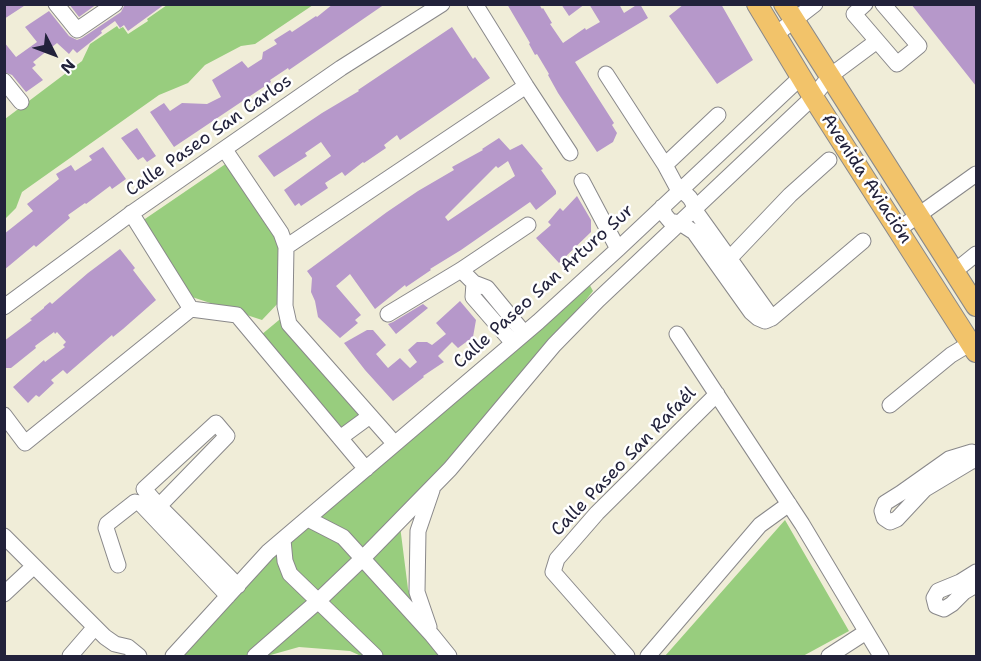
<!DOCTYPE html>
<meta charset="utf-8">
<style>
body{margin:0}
#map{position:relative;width:981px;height:661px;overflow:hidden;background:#f0edd8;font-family:"Shantell Sans",sans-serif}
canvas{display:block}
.frame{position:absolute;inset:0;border:6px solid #22223b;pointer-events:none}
.north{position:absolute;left:24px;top:24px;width:60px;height:60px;-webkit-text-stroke:4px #fff;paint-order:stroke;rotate:132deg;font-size:16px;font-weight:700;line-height:24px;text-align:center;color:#22223b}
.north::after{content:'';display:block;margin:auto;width:21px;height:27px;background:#22223b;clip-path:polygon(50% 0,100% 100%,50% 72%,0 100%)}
</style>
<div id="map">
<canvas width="981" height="661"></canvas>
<div class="frame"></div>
<div class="north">N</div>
</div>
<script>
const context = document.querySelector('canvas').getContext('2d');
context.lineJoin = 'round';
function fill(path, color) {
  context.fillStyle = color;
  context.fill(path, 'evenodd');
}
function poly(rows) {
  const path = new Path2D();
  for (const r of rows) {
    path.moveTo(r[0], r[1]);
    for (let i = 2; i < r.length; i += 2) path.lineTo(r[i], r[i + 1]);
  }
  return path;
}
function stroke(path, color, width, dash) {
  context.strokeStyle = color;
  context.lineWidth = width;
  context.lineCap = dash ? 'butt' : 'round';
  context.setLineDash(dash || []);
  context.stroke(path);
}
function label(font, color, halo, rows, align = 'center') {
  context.font = font + ' "Shantell Sans",sans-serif';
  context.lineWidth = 5;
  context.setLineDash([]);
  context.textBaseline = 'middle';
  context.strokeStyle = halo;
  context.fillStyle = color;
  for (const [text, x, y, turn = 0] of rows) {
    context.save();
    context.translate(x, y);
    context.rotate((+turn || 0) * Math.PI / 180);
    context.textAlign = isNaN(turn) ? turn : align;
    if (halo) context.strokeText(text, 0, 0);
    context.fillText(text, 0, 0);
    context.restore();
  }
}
fill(poly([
 [167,5,313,5,255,44,241,46,205,65,188,83,159,95,22,192,16,208,5,219,5,119,82,61,90,44,117,26,119,29,123,27,128,34,148,21,147,19],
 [227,163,277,230,281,300,262,320,192,297,142,221],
 [587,280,593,291,547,349,399,518,408,589,431,640,445,656,361,656,350,651,299,647,267,656,176,656,287,543],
 [285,315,367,416,341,436,261,335],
 [785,520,849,631,803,656,665,656]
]), '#98cd7e');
fill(poly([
 [4,4,27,4,4,19],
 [69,4,97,4,79,17],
 [125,4,165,4,128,31,124,25,120,28,115,21,101,31,102,33,77,53,73,49,69,54,57,43,33,62,36,65,32,68,43,80,26,92,12,75,4,72,4,42,16,57,37,42,25,27,49,11,69,36,77,40,82,38,121,12],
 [333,4,385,4,289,70,288,68,270,80,271,82,174,147,150,112,164,103,170,111,182,103,207,104,221,97,212,80,242,61,248,68,262,59,263,52,265,51,277,44,274,40,290,30,292,32,316,16,317,17],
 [507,4,539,4,542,9,543,8,552,23,550,24,563,43,585,28,586,30,600,22,589,4,619,4,624,13,638,4,640,4,648,18,575,62,614,123,612,125,617,133,613,142,597,152,558,93,548,75,549,74,537,54,535,55,529,44,530,43],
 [561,4,585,4,569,16],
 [684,4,721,4,753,60,717,84,669,16],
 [911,4,976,4,976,86],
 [452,27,473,59,475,57,490,78,400,140,397,135,384,145,386,148,364,163,363,162,345,176,342,172,325,183,328,188,301,206,299,203,295,206,284,190,331,156,321,142,305,153,307,156,274,177,258,156,322,113,359,91,358,90],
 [137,128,156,156,147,162,143,157,138,160,121,138],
 [499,138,510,150,522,144,543,169,541,170,556,191,556,194,536,210,530,202,461,250,430,269,431,270,406,287,405,285,375,309,350,274,336,286,361,315,355,320,358,323,340,338,318,317,315,301,311,292,312,278,307,271,387,212,418,191,454,170,452,167,483,150,482,149],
 [508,161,515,176,448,221,445,217,496,166,498,168],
 [103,147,126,179,112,189,110,186,86,204,85,203,68,215,70,218,36,247,34,245,4,270,4,234,33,211,27,204,59,179,56,174,71,165,75,171,92,160,89,156],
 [577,196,591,220,591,232,559,263,536,238,551,225,548,222,560,208,563,211],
 [120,249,135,268,133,270,156,300,123,329,113,337,112,335,67,374,63,370,51,380,54,383,39,397,36,395,28,403,13,387,44,360,45,362,65,347,63,345,66,342,57,332,55,334,54,332,35,346,36,348,11,368,4,368,4,341,32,320,30,319,44,308,44,307,50,302,52,304,88,273],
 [460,301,476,320,473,337,458,348,452,342,438,356,444,362,423,376,424,377,393,401,365,370,344,343,367,330,373,330,386,345,376,354,388,368,400,358,410,368,417,362,408,350,417,342,427,342,432,345,446,334,436,323],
 [423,304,428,308,396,334,388,324,393,322]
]), '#b698ca');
const minor = poly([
 [56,4,77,30,115,4],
 [475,4,526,86,570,153],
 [865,4,854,14,897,64,919,46,883,4],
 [775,35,815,4],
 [606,74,665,165,679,191,685,193,690,198,693,203,694,209,772,318],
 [4,81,21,102],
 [225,150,281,233,286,247,285,306,289,324,395,444],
 [665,165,718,115],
 [582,181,618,249],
 [662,207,665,215,670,221,680,223,694,232,751,312,758,318,765,321,772,318,863,241],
 [131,213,191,309],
 [899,229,976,174],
 [286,247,526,86],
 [722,265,729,259,790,195,829,160],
 [461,270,474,283,487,288,524,333],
 [955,271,976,254],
 [474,283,473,297,513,343],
 [4,307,129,215,341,68,442,4],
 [388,314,461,270,528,225],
 [677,334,802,524,881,656],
 [890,405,951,355,971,343],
 [4,415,25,443,191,309,237,315,366,469],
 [340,438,370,416],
 [976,455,972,452,949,459,901,493,885,503,882,511,884,518,890,522,897,519,925,489,970,462,976,460],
 [159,506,227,436,216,423,144,489,159,506,182,529,238,586],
 [308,519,343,537,432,635,449,656],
 [4,536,105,637,115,644,128,647,139,656],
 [283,540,285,561,290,574,375,656],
 [118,565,106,528,107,524,135,502,140,503,228,596],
 [976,572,960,582,938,591,934,598,936,606,944,609,952,604,964,592,976,585],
 [4,594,34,566],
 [429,627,417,592,418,531,432,490],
 [70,656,95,627],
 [173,656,268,552,538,322,618,249,801,77],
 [255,656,317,602,362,559,450,469,554,345,598,300,813,97,830,76,877,41],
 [627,656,553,572,557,559,597,513,717,394],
 [648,656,760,525,789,504],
 [829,656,866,632]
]);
const major = poly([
 [757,4,813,97,976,352],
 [784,4,976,306]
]);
stroke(minor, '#89888a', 17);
stroke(major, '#89888a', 22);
stroke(minor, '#fff', 15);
stroke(major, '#f2c36a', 20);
label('18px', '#22223b', '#fff', [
 ["Calle Paseo San Carlos",209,136,-35],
 ["Avenida Aviación",866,179,57],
 ["Calle Paseo San Arturo Sur",544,287,-42],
 ["Calle Paseo San Rafaél",624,462,-46]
]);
</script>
